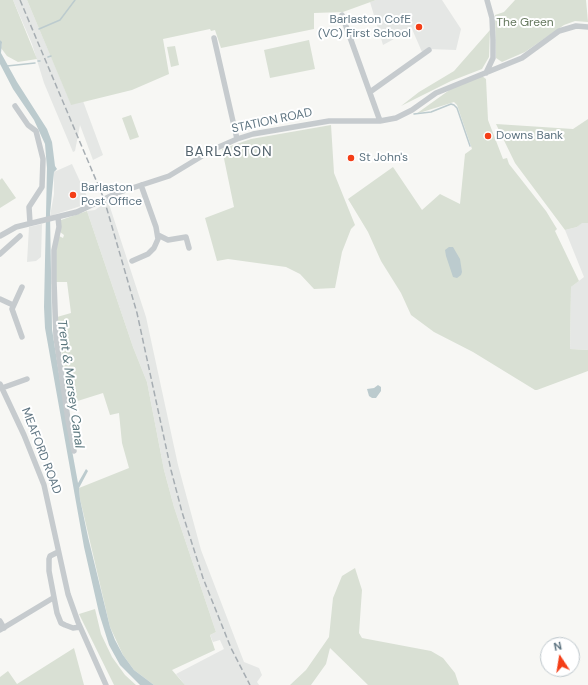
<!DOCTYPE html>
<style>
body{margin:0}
#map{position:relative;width:588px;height:685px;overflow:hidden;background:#f7f7f4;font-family:"DM Sans",sans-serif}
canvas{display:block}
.north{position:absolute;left:540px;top:637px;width:40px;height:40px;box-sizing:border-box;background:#fff;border:1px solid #bfc8cd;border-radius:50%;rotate:348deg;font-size:11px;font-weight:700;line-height:16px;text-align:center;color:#5f7582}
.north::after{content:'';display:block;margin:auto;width:14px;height:18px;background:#f43e17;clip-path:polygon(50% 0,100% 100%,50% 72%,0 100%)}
</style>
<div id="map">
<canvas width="588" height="685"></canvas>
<div class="north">N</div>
</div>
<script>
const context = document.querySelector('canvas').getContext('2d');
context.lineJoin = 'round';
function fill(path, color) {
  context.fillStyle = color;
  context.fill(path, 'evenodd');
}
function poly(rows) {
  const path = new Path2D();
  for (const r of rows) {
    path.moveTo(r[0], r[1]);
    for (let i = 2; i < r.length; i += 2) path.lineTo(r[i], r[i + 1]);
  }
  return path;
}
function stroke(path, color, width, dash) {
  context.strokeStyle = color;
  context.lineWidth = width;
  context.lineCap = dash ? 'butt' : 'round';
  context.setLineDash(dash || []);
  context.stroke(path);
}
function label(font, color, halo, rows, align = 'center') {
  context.font = font + ' "DM Sans",sans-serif';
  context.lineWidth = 4;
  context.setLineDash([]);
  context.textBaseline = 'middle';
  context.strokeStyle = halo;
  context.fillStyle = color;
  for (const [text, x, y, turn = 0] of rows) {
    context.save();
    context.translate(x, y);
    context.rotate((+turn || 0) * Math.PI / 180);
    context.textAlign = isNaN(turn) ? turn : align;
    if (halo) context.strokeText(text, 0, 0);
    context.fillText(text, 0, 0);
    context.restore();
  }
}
fill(poly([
 [13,0,27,0,71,104,83,101,103,155,93,160,80,125,75,151,73,152,44,83,32,44],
 [376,0,442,0,461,29,456,50,428,49,422,52,412,29,383,45,370,2],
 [72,164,90,203,50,216,54,194,54,172],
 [108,201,146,317,178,465,201,550,244,662,259,668,262,675,257,682,259,685,185,685,176,674,224,649,220,640,213,642,210,635,216,632,174,507,164,470,147,382,133,347,87,211,95,210],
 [581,223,588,223,588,350,570,349,571,287,584,277,565,230,577,227],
 [42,224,41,257,36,261,27,262,29,227]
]), '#e5e7e5');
fill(poly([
 [0,0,13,0,37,59,18,62,7,56,1,48,2,44,0,40],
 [27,0,376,0,343,12,314,13,314,29,221,48,215,30,211,31,210,29,163,39,169,74,132,90,71,105],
 [515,0,586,0,588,22,575,21,564,25,525,52,502,62,496,58,496,55,495,15,504,12],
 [490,30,489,57,482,69,451,81,401,106,419,92,454,71],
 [309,40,315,69,270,78,264,50],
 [175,46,179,65,171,67,167,47],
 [482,76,486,79,488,120,503,159,507,158,509,164,546,211,557,229,555,231,579,281,571,287,570,349,588,350,588,371,537,390,535,390,473,352,434,332,411,315,401,293,381,261,368,232,348,199,393,167,422,210,440,194,460,204,465,154,472,149,457,105,454,102,416,114,455,86],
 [131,115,139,137,130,140,122,118],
 [588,119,588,223,582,223,577,227,565,230,515,163,496,124,573,129],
 [331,125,334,173,355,225,351,229,342,252,335,288,314,289,300,274,286,267,228,259,217,261,205,218,234,207,222,149,251,139],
 [2,178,16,198,0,208,0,180],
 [87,211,133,347,147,382,164,470,174,507,216,632,210,635,215,650,172,670,185,685,154,685,134,670,123,655,110,627,80,499,79,488,129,468,122,443,119,413,110,415,103,393,68,404,57,317,71,313,67,282,55,282,56,249,59,236,63,238,64,235,60,232,61,220],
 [355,568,362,590,359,633,362,638,431,651,443,658,455,673,459,685,368,685,330,648,326,664,311,685,290,685,306,670,329,637,333,598,342,576],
 [95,609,101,634,112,657,125,675,136,685,114,685,79,614],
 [74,648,84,685,0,685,0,677,8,671,17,684]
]), '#d9e0d4');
fill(poly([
 [0,40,2,42,1,53,17,82,47,129,52,142,55,166,57,169,54,172,50,214,52,329,65,412,78,483,86,469,88,471,79,488,80,499,88,537,110,627,115,640,123,655,134,670,154,685,140,685,120,665,109,645,99,613,84,547,45,328,44,307,47,168,45,144,34,120,13,89,0,64],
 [449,247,453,247,460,259,462,272,461,275,457,278,453,277,446,256,445,250],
 [378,385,381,387,381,391,376,398,372,398,369,396,367,389,374,388]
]), '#bccbce');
stroke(poly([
 [39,29,60,20,75,0],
 [48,57,51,56],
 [38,61,40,61],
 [7,66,35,63],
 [414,114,431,112,451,104,454,105,457,108,470,146]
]), '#bccbce', 1.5);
stroke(poly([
 [342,15,380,121],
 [214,38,237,139],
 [486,73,493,58,493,40,492,18,487,0],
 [370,92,429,50],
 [15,106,28,125,36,131,43,159,42,187,29,207,30,223],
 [58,217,59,227,54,250,54,281,56,337,68,420,74,451],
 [158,235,168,240,186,237,189,248],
 [0,236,16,227,77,212,117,193,169,176,212,150,237,139,253,134,329,121,380,121,396,118,412,110,436,93,522,58,559,31,576,26,588,27],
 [0,254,20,236],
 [132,261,148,254,154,248,158,239,156,227,141,185],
 [0,299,13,305],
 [22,337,12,309,22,287],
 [0,384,24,435,44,485,68,594,78,622,106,685],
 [2,388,27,379],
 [58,552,50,556,49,559,49,571,57,613,61,623,65,625,73,628,80,627],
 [0,621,4,628],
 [0,630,53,598]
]), '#c6cbce', 5.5);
stroke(poly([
 [20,0,104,199,137,313,171,470,182,512,203,578,231,648,250,685]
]), '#a6adb2', 1.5, [6, 3]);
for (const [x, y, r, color] of [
 [419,27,4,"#f43e17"],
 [488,136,4,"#f43e17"],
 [351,158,4,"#f43e17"],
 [73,195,4,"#f43e17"]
]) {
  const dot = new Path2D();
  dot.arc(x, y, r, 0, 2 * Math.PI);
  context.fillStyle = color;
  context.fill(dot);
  stroke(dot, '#fff', 1.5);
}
label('12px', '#5f7582', '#fff', [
 ["Barlaston CofE",411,20,"right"],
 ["(VC) First School",411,34,"right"],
 ["Downs Bank",496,136],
 ["St John's",359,158],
 ["Barlaston",81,188],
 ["Post Office",81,202]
], 'left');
label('12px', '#66795f', '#fff', [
 ["The Green",525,23]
]);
label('12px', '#5f7582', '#fff', [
 ["STATION ROAD",272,121,-12],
 ["MEAFORD ROAD",41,451,69]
]);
label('italic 13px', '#5a767d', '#fff', [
 ["Trent & Mersey Canal",70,384,82]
]);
context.letterSpacing = '1px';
label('14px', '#52626c', '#fff', [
 ["BARLASTON",229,152]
]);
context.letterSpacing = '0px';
</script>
